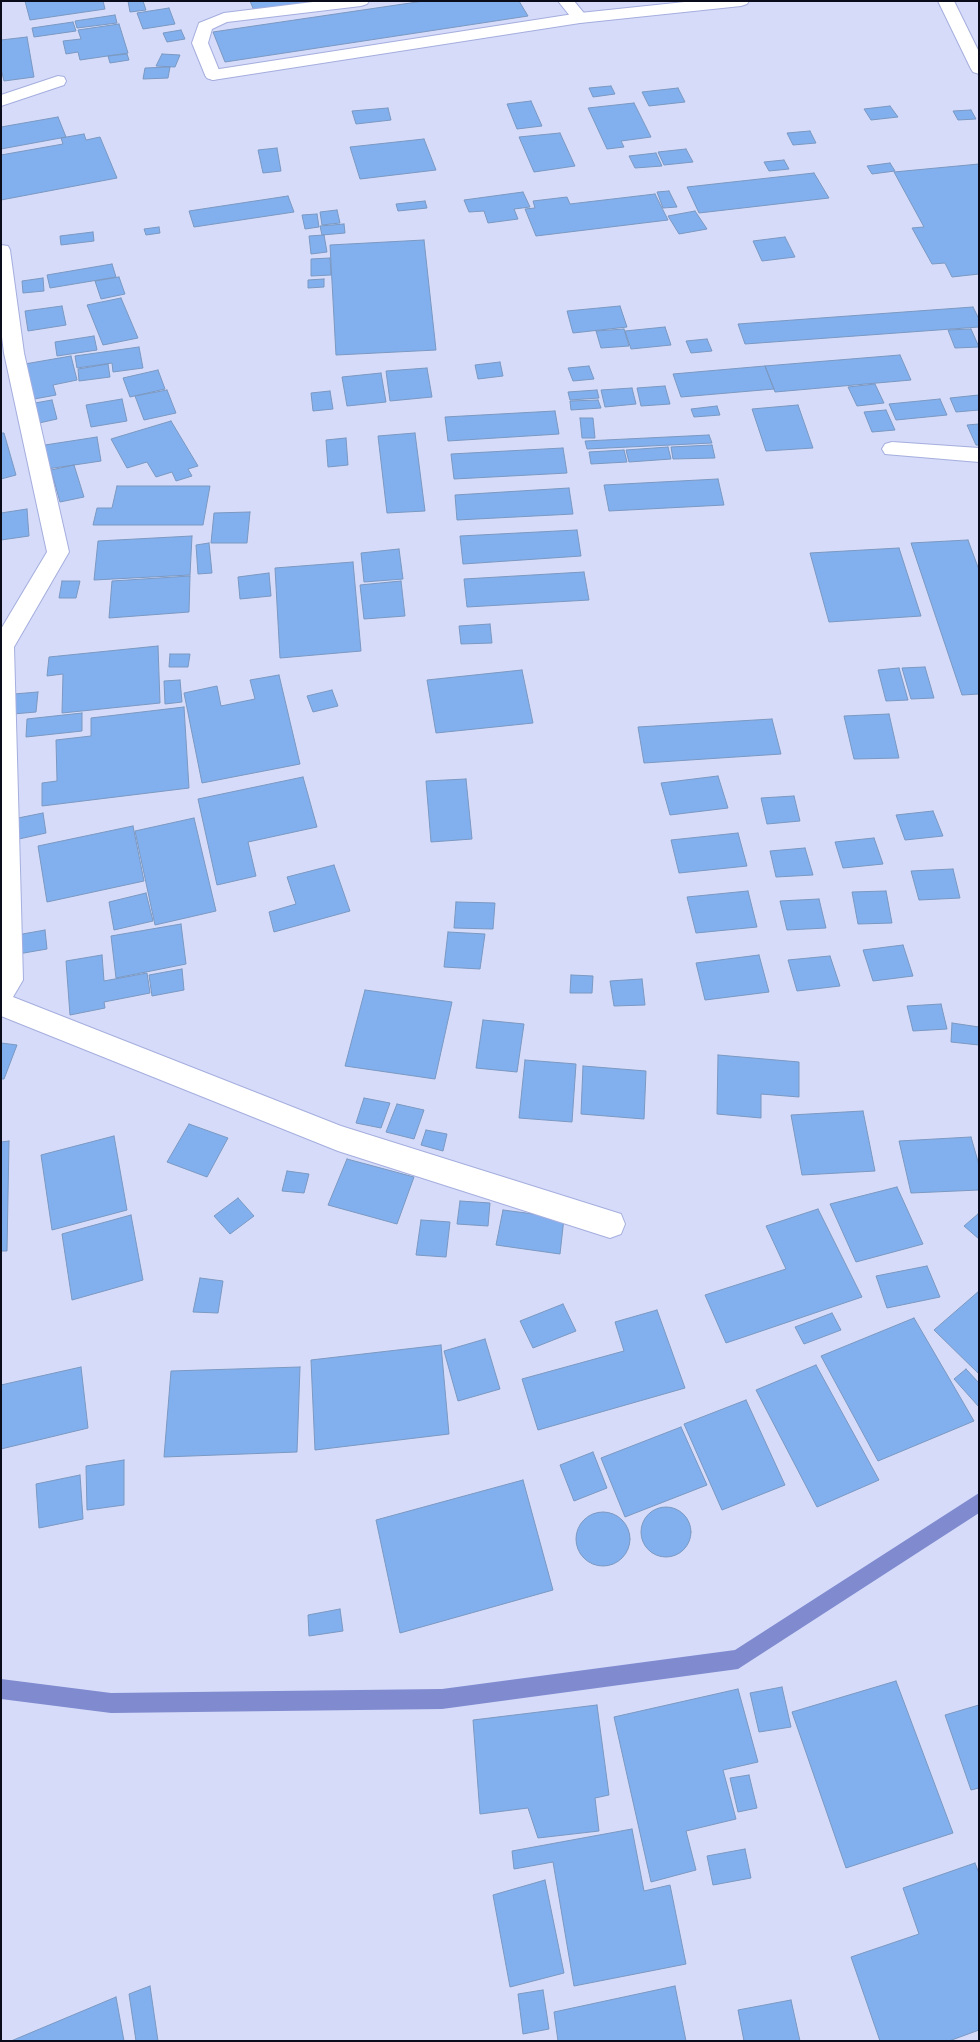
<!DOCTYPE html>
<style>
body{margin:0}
#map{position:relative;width:980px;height:2042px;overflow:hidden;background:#d5dbf9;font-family:"Alegreya Sans",sans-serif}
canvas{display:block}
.frame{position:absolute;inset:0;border:2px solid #0a0c1c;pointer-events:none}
</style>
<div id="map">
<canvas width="980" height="2042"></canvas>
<div class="frame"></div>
</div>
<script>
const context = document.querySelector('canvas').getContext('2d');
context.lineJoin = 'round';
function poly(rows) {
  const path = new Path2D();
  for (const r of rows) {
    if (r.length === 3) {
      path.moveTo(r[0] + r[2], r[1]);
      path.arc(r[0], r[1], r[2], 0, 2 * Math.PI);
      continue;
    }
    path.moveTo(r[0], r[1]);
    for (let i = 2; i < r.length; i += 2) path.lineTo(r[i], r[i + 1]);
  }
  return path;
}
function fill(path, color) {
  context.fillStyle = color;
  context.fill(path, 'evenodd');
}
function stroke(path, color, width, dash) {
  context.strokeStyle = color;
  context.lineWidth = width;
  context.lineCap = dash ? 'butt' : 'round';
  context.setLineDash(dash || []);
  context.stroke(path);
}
fill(poly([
 [979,1493,979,1513,738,1669,442,1709,111,1713,1,1699,1,1679,111,1693,442,1689,735,1650,979,1493]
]), '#7f8acf');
const building = poly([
 [25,1,103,1,105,9,30,20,25,1],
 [128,1,143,1,146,10,130,12,128,1],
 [250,1,348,1,255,13,250,1],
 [424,1,519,1,528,16,225,62,213,32,424,1],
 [169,8,175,24,143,29,137,13,169,8],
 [115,15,117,23,77,28,75,21,115,15],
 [73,22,76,31,34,37,32,28,73,22],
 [119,24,128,53,80,60,78,52,66,54,63,41,81,39,78,30,119,24],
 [181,30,185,39,167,42,163,33,181,30],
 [27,37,34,77,4,81,1,69,1,40,27,37],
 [127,54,129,60,110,63,108,56,127,54],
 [162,54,180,55,175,67,156,66,162,54],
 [170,67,168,78,143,79,145,68,170,67],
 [611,86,615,94,593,97,589,88,611,86],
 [678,88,685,102,649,106,642,92,678,88],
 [531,101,542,126,517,129,507,104,531,101],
 [634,103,651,137,621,141,624,147,607,149,588,108,634,103],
 [890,106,898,117,871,120,864,109,890,106],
 [388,108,391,120,356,124,352,111,388,108],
 [971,110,976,119,958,120,953,111,971,110],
 [58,117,66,137,1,149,1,127,58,117],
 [810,131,816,143,793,145,787,133,810,131],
 [560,133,575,166,534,172,519,137,560,133],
 [84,134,86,140,100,137,117,178,1,200,1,155,63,144,61,138,84,134],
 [424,139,436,170,360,179,350,147,424,139],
 [277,148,281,171,263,173,258,150,277,148],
 [686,149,693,162,664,165,658,152,686,149],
 [656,153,662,166,635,168,629,156,656,153],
 [784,160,789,169,769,171,764,162,784,160],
 [890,163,895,171,872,174,867,166,890,163],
 [979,164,979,274,952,277,945,263,932,264,912,228,924,227,894,172,979,164],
 [814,173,829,198,699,213,687,187,814,173],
 [669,191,677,207,663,208,657,192,669,191],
 [523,192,530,207,514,209,518,219,488,223,484,211,469,212,464,200,523,192],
 [655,194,668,220,536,236,525,209,535,208,533,201,567,197,570,204,655,194],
 [288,196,294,212,194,227,189,211,288,196],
 [425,201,427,208,398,211,396,204,425,201],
 [337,210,340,223,322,225,320,212,337,210],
 [695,211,707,229,679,234,668,216,695,211],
 [317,214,319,227,305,229,302,215,317,214],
 [344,224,345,233,322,235,320,226,344,224],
 [159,227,160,233,146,235,144,229,159,227],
 [93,232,94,241,61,245,60,236,93,232],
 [324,235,327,252,311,254,309,236,324,235],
 [785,237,795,257,762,261,753,241,785,237],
 [424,240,436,350,336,355,330,245,424,240],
 [330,258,331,275,311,276,311,259,330,258],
 [112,264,116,277,50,288,47,275,112,264],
 [119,277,125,294,101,299,95,281,119,277],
 [43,278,44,291,23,293,22,281,43,278],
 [324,279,324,287,308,288,308,280,324,279],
 [121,298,138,338,103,345,87,305,121,298],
 [62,306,66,325,28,331,25,311,62,306],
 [620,306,627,327,573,333,567,311,620,306],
 [973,307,979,319,979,327,745,344,738,324,973,307],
 [665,327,671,345,631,349,625,331,665,327],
 [624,329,629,346,601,348,596,331,624,329],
 [971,329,979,347,955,348,948,330,971,329],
 [94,336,97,350,57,356,55,342,94,336],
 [707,339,712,351,691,353,686,341,707,339],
 [139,347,143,368,113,372,112,363,77,368,75,356,139,347],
 [900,355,911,380,775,392,765,366,900,355],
 [71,356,77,380,53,385,56,395,29,400,19,365,71,356],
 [500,362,503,376,478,379,475,365,500,362],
 [108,364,110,377,79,381,78,369,108,364],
 [589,366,594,379,573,381,568,368,589,366],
 [765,366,774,389,681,397,673,374,765,366],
 [427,368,432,397,390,401,386,371,427,368],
 [158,370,165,389,130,397,123,378,158,370],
 [381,373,386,402,347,406,342,377,381,373],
 [875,384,884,403,857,406,848,387,875,384],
 [665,386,670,404,641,406,637,388,665,386],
 [632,388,636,404,605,407,601,390,632,388],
 [167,390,176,413,144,420,135,396,167,390],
 [597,390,599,398,570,400,568,392,597,390],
 [330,391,333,409,313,411,311,393,330,391],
 [979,395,979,410,956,412,950,398,979,395],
 [122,399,127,421,91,427,86,405,122,399],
 [940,399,947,415,896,420,889,404,940,399],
 [52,400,57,419,39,423,35,403,52,400],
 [598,400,601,408,571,410,570,401,598,400],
 [798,405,813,448,766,451,752,409,798,405],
 [717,406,720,415,694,417,691,409,717,406],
 [886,410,895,430,872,432,864,412,886,410],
 [555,411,559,434,448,441,445,417,555,411],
 [580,418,593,418,595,438,582,438,580,418],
 [171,421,198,466,188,469,192,476,176,481,172,472,156,477,147,462,127,468,111,439,171,421],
 [979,424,979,445,976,445,967,425,979,424],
 [1,433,4,433,16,475,1,479,1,433],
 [415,433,425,511,387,513,378,436,415,433],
 [709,435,712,443,587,449,585,441,709,435],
 [97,437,101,461,47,469,45,445,97,437],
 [346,438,348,465,328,467,326,440,346,438],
 [712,445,715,458,673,459,671,447,712,445],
 [668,447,671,459,629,462,626,450,668,447],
 [563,448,567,473,454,479,451,454,563,448],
 [624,450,627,462,591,464,589,452,624,450],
 [74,465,84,497,60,502,51,470,74,465],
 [718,479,724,505,609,511,604,485,718,479],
 [117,486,210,486,203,525,93,525,97,508,112,508,117,486],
 [569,488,573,514,457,520,455,495,569,488],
 [27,509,29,536,1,540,1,513,27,509],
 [250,512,247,543,211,543,214,513,250,512],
 [577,530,581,556,463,564,460,536,577,530],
 [192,536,190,575,94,580,98,541,192,536],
 [968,540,979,570,979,694,962,695,911,543,968,540],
 [209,543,212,573,198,574,196,545,209,543],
 [899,548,921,616,829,622,810,553,899,548],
 [399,549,403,579,364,582,361,553,399,549],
 [353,562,361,651,280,658,275,568,353,562],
 [584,572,589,600,467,607,464,579,584,572],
 [269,573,271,596,240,599,238,577,269,573],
 [190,576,189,612,109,618,112,581,190,576],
 [62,581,80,581,76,598,59,598,62,581],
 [401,581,405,616,364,619,360,585,401,581],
 [490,624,492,643,461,644,459,626,490,624],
 [158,646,160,703,62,713,63,674,47,676,49,657,158,646],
 [170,654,190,654,188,667,169,667,170,654],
 [925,667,934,698,911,699,902,668,925,667],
 [899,668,908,700,886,701,878,670,899,668],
 [522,670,533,723,436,733,427,680,522,670],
 [279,675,300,764,202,783,184,693,217,686,221,706,255,699,250,680,279,675],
 [180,680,182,702,165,704,164,681,180,680],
 [332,690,338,706,313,712,307,696,332,690],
 [38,692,36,712,13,714,14,694,38,692],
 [184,707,189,788,42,806,42,783,57,781,56,740,91,736,91,718,184,707],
 [82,713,82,731,26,737,27,719,82,713],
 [889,714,899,758,854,759,844,716,889,714],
 [772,719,781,754,644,763,638,727,772,719],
 [718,776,728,808,670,815,661,783,718,776],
 [303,777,317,827,248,842,256,876,217,885,198,799,303,777],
 [466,779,472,839,431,842,426,781,466,779],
 [794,796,800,821,767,824,761,798,794,796],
 [933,811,943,836,905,840,896,815,933,811],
 [43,813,46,833,10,841,8,820,43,813],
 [194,818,216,911,155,925,135,831,194,818],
 [133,826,144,881,47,902,38,846,133,826],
 [738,833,747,866,679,873,671,840,738,833],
 [874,838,883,864,843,868,835,842,874,838],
 [805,848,813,875,776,877,770,851,805,848],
 [334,865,350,911,274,932,269,912,296,904,287,877,334,865],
 [953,869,960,898,919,900,911,871,953,869],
 [748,891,757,927,696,933,687,897,748,891],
 [886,891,892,923,858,924,852,892,886,891],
 [146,893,153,921,114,930,109,902,146,893],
 [819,899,826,928,787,930,780,901,819,899],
 [456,902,495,903,493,929,454,928,456,902],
 [181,924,186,964,116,978,111,936,181,924],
 [45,930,47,949,18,954,17,935,45,930],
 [448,932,485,934,480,969,444,967,448,932],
 [903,945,913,976,873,981,863,950,903,945],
 [102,955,104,981,147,973,150,993,104,1002,105,1008,70,1015,66,961,102,955],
 [759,955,769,992,705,1000,696,963,759,955],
 [830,956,840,986,797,991,788,960,830,956],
 [182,969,184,990,152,996,149,975,182,969],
 [571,975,593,976,592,993,570,993,571,975],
 [642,979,645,1005,614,1006,610,981,642,979],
 [365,990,452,1002,435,1079,345,1066,365,990],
 [941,1004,947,1029,913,1031,907,1006,941,1004],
 [483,1020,524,1024,517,1072,476,1068,483,1020],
 [952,1023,979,1027,979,1045,951,1042,952,1023],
 [1,1043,17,1045,4,1079,1,1079,1,1043],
 [718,1055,799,1062,799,1097,761,1094,761,1118,717,1114,718,1055],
 [525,1060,576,1064,572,1122,519,1118,525,1060],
 [583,1066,646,1071,644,1119,581,1114,583,1066],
 [364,1098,390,1103,381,1128,356,1123,364,1098],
 [397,1104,424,1110,414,1139,386,1132,397,1104],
 [863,1111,875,1171,802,1175,791,1115,863,1111],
 [189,1124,228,1138,207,1177,167,1162,189,1124],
 [426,1130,447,1134,443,1151,421,1145,426,1130],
 [114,1136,127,1210,52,1230,41,1155,114,1136],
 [971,1137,979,1165,979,1190,911,1193,899,1141,971,1137],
 [9,1141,7,1251,1,1251,1,1142,9,1141],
 [347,1159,414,1177,397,1224,328,1205,347,1159],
 [287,1171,309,1174,304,1193,282,1191,287,1171],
 [897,1187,923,1244,856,1262,830,1204,897,1187],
 [238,1198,254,1216,230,1234,214,1216,238,1198],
 [460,1201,490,1203,488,1226,457,1224,460,1201],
 [818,1209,862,1297,726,1343,705,1295,786,1269,766,1226,818,1209],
 [503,1210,564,1218,560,1254,496,1245,503,1210],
 [978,1214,979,1215,979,1239,964,1226,978,1214],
 [131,1215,143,1280,72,1300,62,1234,131,1215],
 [421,1220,450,1222,446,1257,416,1255,421,1220],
 [927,1266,940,1297,887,1308,876,1276,927,1266],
 [200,1278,223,1281,218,1313,193,1312,200,1278],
 [979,1291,979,1374,934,1330,979,1291],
 [563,1304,576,1331,533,1348,520,1321,563,1304],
 [657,1310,685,1388,538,1430,522,1379,624,1351,615,1322,657,1310],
 [832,1313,841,1330,804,1344,795,1327,832,1313],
 [914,1318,974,1421,878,1461,821,1356,914,1318],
 [485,1339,500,1389,458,1401,444,1351,485,1339],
 [441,1345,449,1434,315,1450,311,1360,441,1345],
 [816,1365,879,1480,817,1507,756,1390,816,1365],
 [81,1367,88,1428,1,1449,1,1385,81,1367],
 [300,1367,297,1452,164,1457,171,1371,300,1367],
 [966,1369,979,1383,979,1407,954,1379,966,1369],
 [746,1400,785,1485,722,1510,684,1424,746,1400],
 [681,1427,707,1485,625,1517,601,1458,681,1427],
 [593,1452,607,1488,574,1501,560,1465,593,1452],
 [124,1460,124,1505,87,1510,86,1466,124,1460],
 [80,1475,83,1519,39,1528,36,1484,80,1475],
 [523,1480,553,1590,400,1633,376,1520,523,1480],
 [666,1532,25],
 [603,1539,27],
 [340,1609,343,1631,309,1636,308,1615,340,1609],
 [896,1681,953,1833,846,1868,792,1712,896,1681],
 [782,1687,791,1727,759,1732,750,1693,782,1687],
 [738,1689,758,1762,723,1770,736,1819,686,1831,696,1870,651,1882,614,1717,738,1689],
 [597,1705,609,1795,595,1798,599,1831,538,1838,528,1808,480,1814,473,1720,597,1705],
 [979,1705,979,1788,971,1790,945,1715,979,1705],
 [749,1775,757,1808,738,1812,730,1778,749,1775],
 [632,1829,644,1891,670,1885,686,1964,574,1986,553,1862,514,1869,512,1851,632,1829],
 [745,1849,751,1878,713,1885,707,1856,745,1849],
 [975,1863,979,1873,979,2030,949,2041,880,2041,851,1957,919,1934,903,1888,975,1863],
 [545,1880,564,1973,510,1987,493,1895,545,1880],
 [150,1986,158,2041,136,2041,129,1994,150,1986],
 [675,1986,686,2041,558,2041,554,2012,675,1986],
 [543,1990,549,2029,523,2034,518,1994,543,1990],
 [116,1997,124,2041,11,2041,116,1997],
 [791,2000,800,2041,744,2041,738,2010,791,2000]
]);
fill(building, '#82b0ef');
stroke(building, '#7a98c1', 1);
const lane = poly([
 [321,1,369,1,367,4,361,6,227,22,212,29,208,43,221,75,219,78,213,80,207,78,205,75,192,43,199,23,224,13,321,1],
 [558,1,574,1,588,18,586,21,580,23,574,21,558,1]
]);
const street = poly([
 [694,1,749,1,747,4,741,6,580,23,213,80,207,78,205,75,207,72,213,70,580,13,694,1],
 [58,76,64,77,66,81,64,85,1,106,1,95,58,76],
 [1,245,8,246,10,250,24,353,69,552,14,647,23,980,13,997,341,1126,621,1214,625,1224,621,1234,610,1238,338,1151,1,1016,1,629,47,552,4,353,1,329,1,245],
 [892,442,979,448,979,462,885,454,882,449,885,444,892,442]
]);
const secondary = poly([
 [938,1,954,1,979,52,979,74,973,72,971,69,938,1]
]);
stroke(lane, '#a5aede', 2);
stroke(street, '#a5aede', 2);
stroke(secondary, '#a5aede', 2);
fill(lane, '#fff');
fill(street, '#fff');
fill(secondary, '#fff');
</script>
